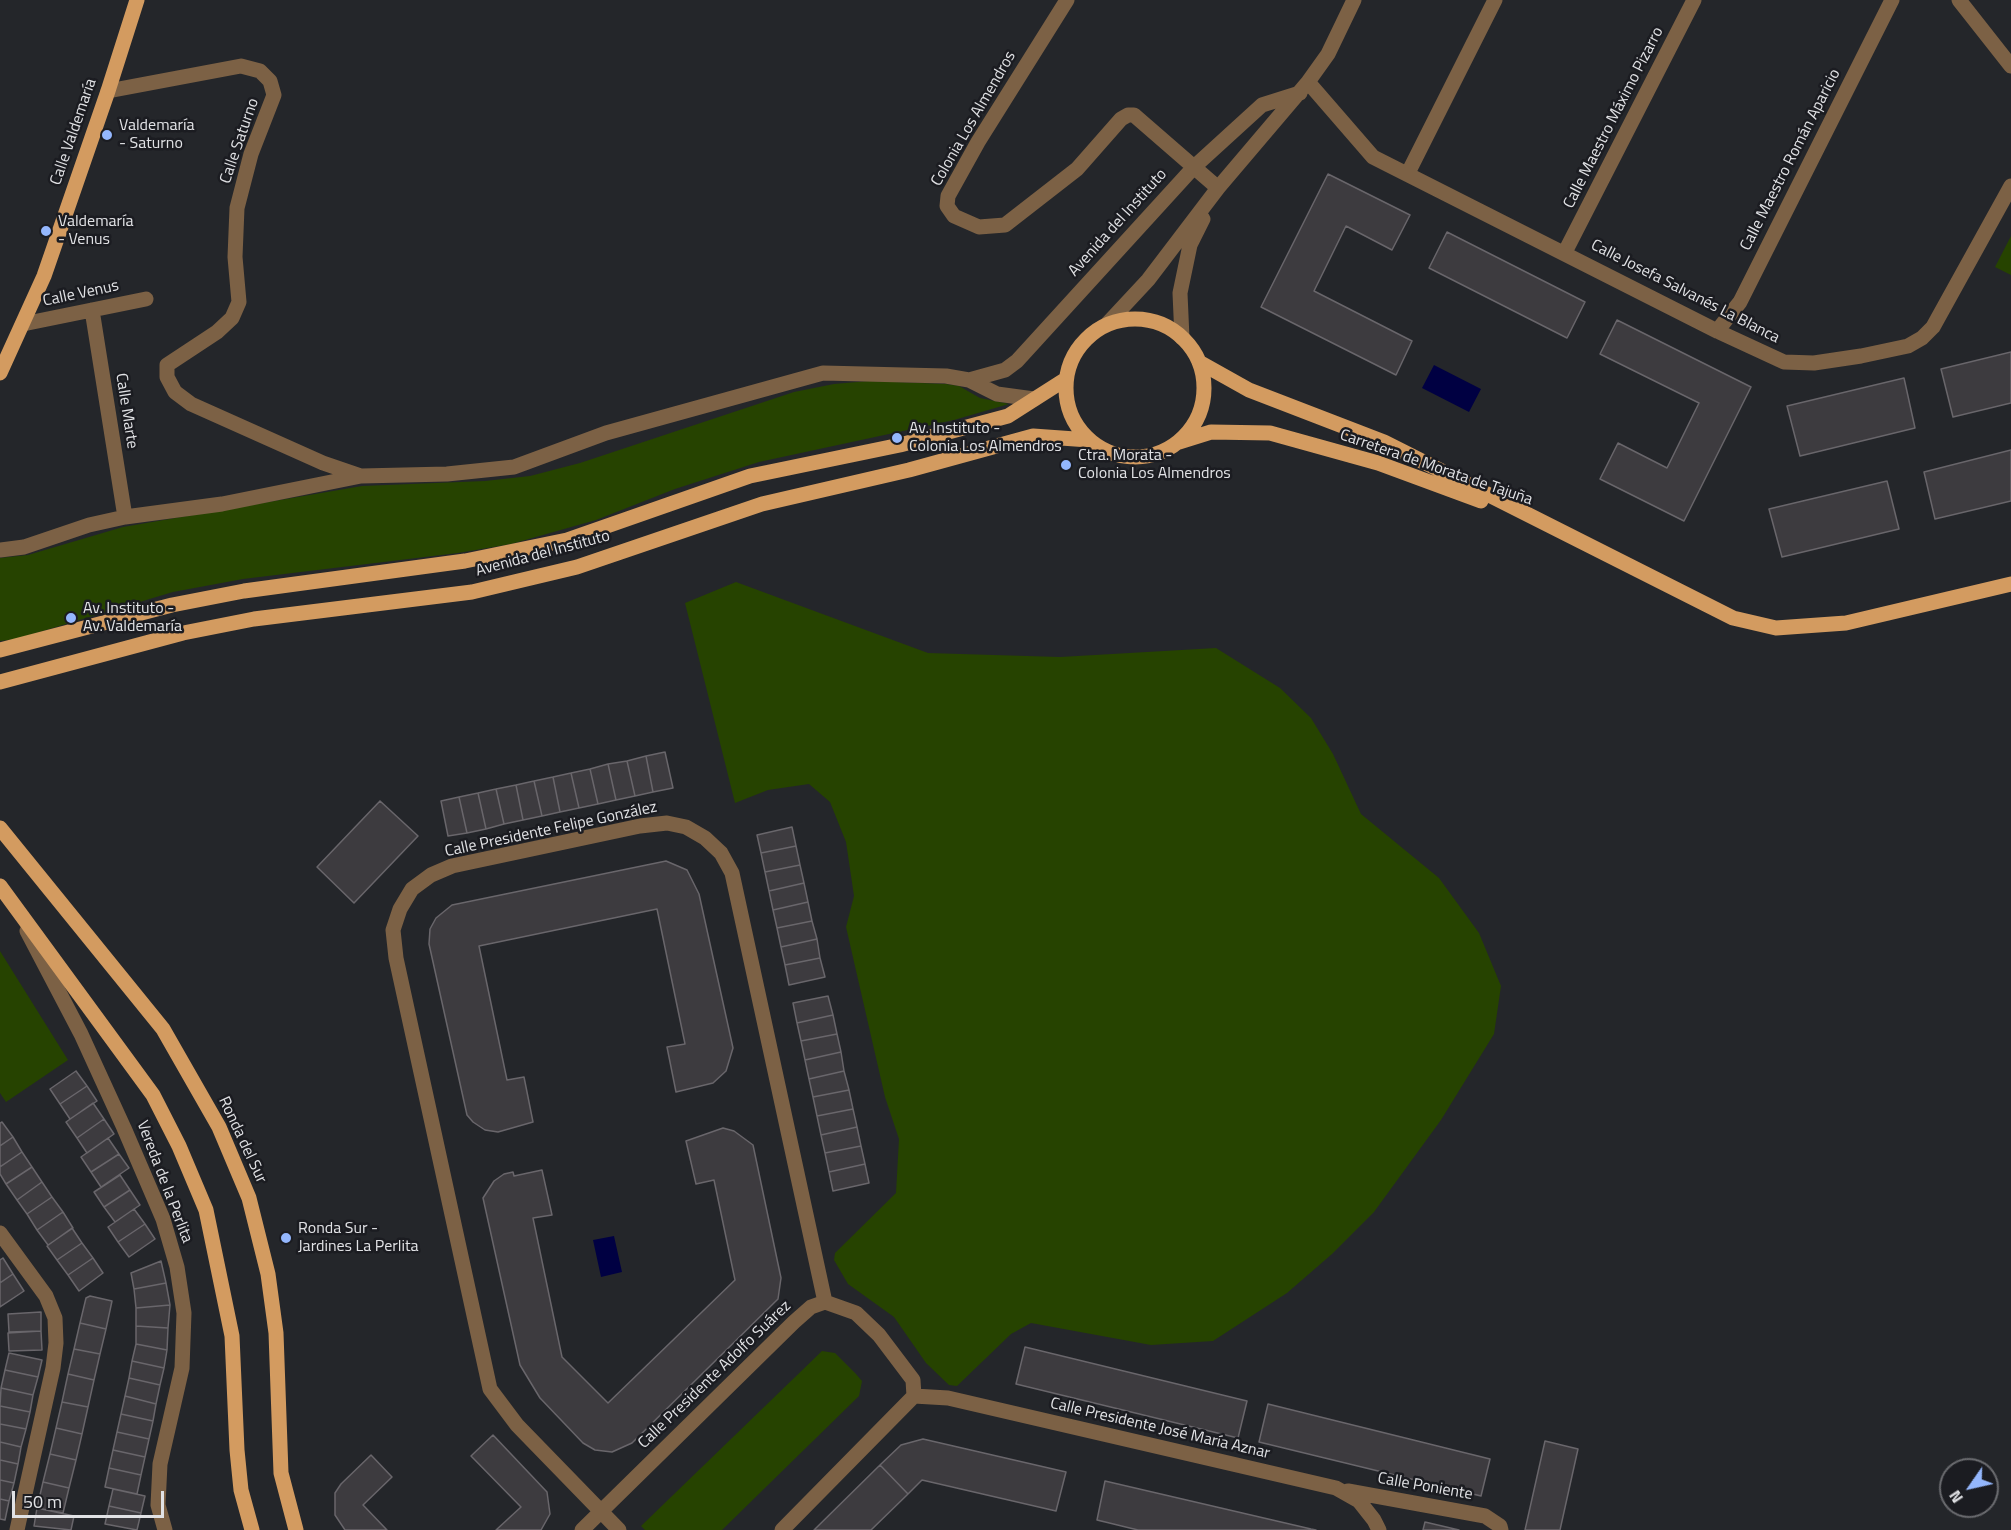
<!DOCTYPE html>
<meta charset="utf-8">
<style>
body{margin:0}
#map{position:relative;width:2011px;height:1530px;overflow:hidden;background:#24262a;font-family:"Titillium Web",sans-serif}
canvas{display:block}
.north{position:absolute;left:1939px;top:1458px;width:60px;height:60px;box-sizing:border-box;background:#1b1c21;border:2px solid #6a6b6f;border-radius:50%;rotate:236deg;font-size:16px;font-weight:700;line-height:24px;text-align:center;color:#e1e2e5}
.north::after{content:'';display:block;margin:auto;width:21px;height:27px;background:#94b7fd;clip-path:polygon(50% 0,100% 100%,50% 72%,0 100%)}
.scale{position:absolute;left:12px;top:1491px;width:152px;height:27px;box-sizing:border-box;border:3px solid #e1e2e5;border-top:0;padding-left:8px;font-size:18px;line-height:21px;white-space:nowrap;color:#e1e2e5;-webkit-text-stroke:4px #1b1c21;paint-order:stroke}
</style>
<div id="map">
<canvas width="2011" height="1530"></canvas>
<div class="north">N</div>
<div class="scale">50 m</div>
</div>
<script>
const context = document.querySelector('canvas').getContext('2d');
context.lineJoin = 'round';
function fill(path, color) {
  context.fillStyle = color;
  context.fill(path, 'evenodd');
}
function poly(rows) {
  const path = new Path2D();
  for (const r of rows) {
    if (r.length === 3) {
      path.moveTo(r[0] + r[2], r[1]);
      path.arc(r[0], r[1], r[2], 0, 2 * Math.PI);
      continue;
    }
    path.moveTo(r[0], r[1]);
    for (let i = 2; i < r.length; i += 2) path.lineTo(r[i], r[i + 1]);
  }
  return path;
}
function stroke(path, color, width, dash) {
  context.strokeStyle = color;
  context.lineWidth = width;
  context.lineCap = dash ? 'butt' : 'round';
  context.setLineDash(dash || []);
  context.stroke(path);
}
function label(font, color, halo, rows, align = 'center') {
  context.font = font + ' "Titillium Web",sans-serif';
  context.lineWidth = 5;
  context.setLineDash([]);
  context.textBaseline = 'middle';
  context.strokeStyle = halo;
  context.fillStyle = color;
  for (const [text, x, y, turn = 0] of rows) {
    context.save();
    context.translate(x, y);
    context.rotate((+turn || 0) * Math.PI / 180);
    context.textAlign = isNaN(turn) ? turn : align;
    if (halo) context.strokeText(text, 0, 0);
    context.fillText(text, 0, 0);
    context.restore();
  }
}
fill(poly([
 [2011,236,2011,275,1995,267],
 [869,381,946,384,959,386,980,398,1009,404,954,420,759,462,675,489,596,520,511,544,458,553,243,579,173,592,16,639,0,641,0,558,28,555,123,527,362,486,485,481,530,476,580,463,794,392,834,384],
 [736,582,928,653,1060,657,1216,648,1280,688,1311,718,1333,754,1361,814,1439,878,1479,933,1501,986,1494,1034,1441,1120,1374,1212,1332,1254,1287,1293,1213,1341,1151,1345,1031,1323,1011,1334,957,1386,949,1385,926,1363,894,1317,848,1284,834,1260,835,1253,896,1193,899,1139,885,1097,846,927,854,896,846,842,830,802,809,784,768,790,735,803,685,603],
 [0,951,68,1060,6,1102,0,1093],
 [822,1351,835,1353,856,1374,862,1381,859,1396,722,1530,645,1530,641,1526]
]), '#264300');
fill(poly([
 [1434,365,1481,389,1469,412,1422,388],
 [614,1236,622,1272,601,1277,593,1240]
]), '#000042');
const building = poly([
 [1328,174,1410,215,1392,250,1346,226,1314,291,1412,341,1396,375,1261,307,1328,174],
 [1447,232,1585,302,1567,338,1429,268,1447,232],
 [1617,320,1751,387,1684,521,1600,479,1618,443,1667,468,1699,403,1600,354,1617,320],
 [2011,352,2011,403,1953,417,1941,369,2011,352],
 [1904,378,1915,428,1800,456,1787,406,1904,378],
 [2011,450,2011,501,1935,519,1924,472,2011,450],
 [1887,481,1899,529,1782,557,1769,509,1887,481],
 [665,752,673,788,653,792,646,756,665,752],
 [646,756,653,792,635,796,627,761,646,756],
 [627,761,635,796,616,800,608,764,627,761],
 [608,764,616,800,598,804,590,769,608,764],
 [590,769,598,804,579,808,571,773,590,769],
 [571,773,579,808,560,812,553,777,571,773],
 [553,777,560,812,542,816,534,781,553,777],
 [534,781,542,816,523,820,516,785,534,781],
 [516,785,523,820,504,824,496,789,516,785],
 [496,789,504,824,486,829,478,793,496,789],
 [478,793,486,829,467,833,459,797,478,793],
 [459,797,467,833,448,836,441,801,459,797],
 [380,801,418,836,354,903,317,867,380,801],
 [792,827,796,846,761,853,757,835,792,827],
 [796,846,800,865,765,872,761,853,796,846],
 [666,861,687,870,699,894,733,1048,726,1071,713,1083,676,1092,667,1047,685,1044,657,909,479,946,507,1080,524,1077,533,1122,498,1132,485,1130,473,1122,467,1115,429,944,430,929,436,918,452,905,666,861],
 [800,865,804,883,769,891,765,872,800,865],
 [804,883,808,902,773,910,769,891,804,883],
 [808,902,812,921,777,928,773,910,808,902],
 [812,921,817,939,781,947,777,928,812,921],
 [817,939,820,958,785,965,781,947,817,939],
 [820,958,825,977,789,985,785,965,820,958],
 [828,996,833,1015,797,1023,793,1003,828,996],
 [833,1015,837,1034,801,1041,797,1023,833,1015],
 [837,1034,841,1052,805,1060,801,1041,837,1034],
 [841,1052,844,1071,809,1079,805,1060,841,1052],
 [76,1071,87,1086,60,1104,50,1089,76,1071],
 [844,1071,849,1090,813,1097,809,1079,844,1071],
 [87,1086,97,1101,70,1119,60,1104,87,1086],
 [849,1090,853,1109,817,1116,813,1097,849,1090],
 [93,1103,104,1119,77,1138,66,1122,93,1103],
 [853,1109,857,1127,821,1135,817,1116,853,1109],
 [104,1119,114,1134,87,1153,77,1138,104,1119],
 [2,1122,13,1137,0,1146,0,1123,2,1122],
 [857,1127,861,1146,825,1153,821,1135,857,1127],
 [723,1128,734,1131,753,1145,781,1278,778,1299,632,1443,612,1452,595,1450,583,1443,540,1398,520,1365,483,1198,494,1181,504,1174,513,1172,514,1176,542,1170,552,1215,533,1218,562,1357,608,1403,735,1280,714,1180,696,1184,686,1141,723,1128],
 [13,1137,22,1152,0,1167,0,1146,13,1137],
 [108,1138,119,1154,91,1172,81,1157,108,1138],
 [861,1146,865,1164,829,1172,825,1153,861,1146],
 [22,1152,32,1167,6,1184,0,1174,0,1167,22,1152],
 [119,1154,129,1168,101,1187,91,1172,119,1154],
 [865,1164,869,1183,833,1191,829,1172,865,1164],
 [32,1167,42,1182,17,1200,6,1184,32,1167],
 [120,1175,130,1190,104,1207,94,1192,120,1175],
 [42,1182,52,1197,27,1214,17,1200,42,1182],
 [130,1190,140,1205,115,1222,104,1207,130,1190],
 [52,1197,63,1212,37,1230,27,1214,52,1197],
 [134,1209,145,1224,118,1242,108,1227,134,1209],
 [63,1212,73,1228,48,1245,37,1230,63,1212],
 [145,1224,155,1239,129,1257,118,1242,145,1224],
 [72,1228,82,1243,57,1260,47,1246,72,1228],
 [82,1243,93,1258,68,1275,57,1260,82,1243],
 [3,1258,13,1274,0,1283,0,1260,3,1258],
 [93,1258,103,1273,79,1291,68,1275,93,1258],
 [161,1261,166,1283,134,1289,131,1273,161,1261],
 [13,1274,24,1291,0,1307,0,1283,13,1274],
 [166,1283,170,1305,136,1308,134,1289,166,1283],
 [90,1296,112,1301,106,1329,80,1323,86,1298,90,1296],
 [170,1305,168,1328,136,1326,136,1308,170,1305],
 [41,1312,41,1331,9,1332,8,1314,41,1312],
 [80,1323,106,1329,100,1354,74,1349,80,1323],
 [136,1326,168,1328,167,1350,136,1344,136,1326],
 [41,1331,42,1350,9,1351,8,1333,41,1331],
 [136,1344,167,1350,164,1368,132,1361,136,1344],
 [1025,1347,1247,1401,1238,1438,1016,1384,1025,1347],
 [74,1349,100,1354,94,1380,68,1374,74,1349],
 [9,1353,42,1360,38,1377,5,1370,9,1353],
 [132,1361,164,1368,160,1385,129,1378,132,1361],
 [5,1370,38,1377,33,1395,1,1388,5,1370],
 [68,1374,94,1380,88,1407,62,1402,68,1374],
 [129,1378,160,1385,156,1404,125,1396,129,1378],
 [1,1388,33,1395,30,1412,0,1406,1,1388],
 [125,1396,156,1404,153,1421,121,1414,125,1396],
 [62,1402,88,1407,82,1434,56,1428,62,1402],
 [1268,1404,1490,1459,1481,1496,1259,1442,1268,1404],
 [0,1406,30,1412,26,1429,0,1424,0,1406],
 [121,1414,153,1421,149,1439,117,1432,121,1414],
 [0,1424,26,1429,21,1447,0,1442,0,1424],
 [56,1428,82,1434,76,1460,50,1454,56,1428],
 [117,1432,149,1439,145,1457,113,1450,117,1432],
 [493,1435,547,1492,550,1514,541,1530,496,1530,521,1507,471,1456,493,1435],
 [923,1439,1066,1472,1056,1511,922,1480,908,1494,880,1465,901,1445,923,1439],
 [1545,1441,1578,1449,1560,1530,1525,1530,1545,1441],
 [0,1442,21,1447,18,1464,0,1460,0,1442],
 [113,1450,145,1457,141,1475,109,1468,113,1450],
 [50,1454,76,1460,69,1488,43,1482,50,1454],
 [371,1455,392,1477,363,1505,387,1530,345,1530,335,1515,335,1493,341,1484,371,1455],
 [0,1460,18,1464,14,1483,0,1480,0,1460],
 [880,1465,908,1494,871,1530,814,1530,880,1465],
 [109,1468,141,1475,137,1494,105,1487,109,1468],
 [0,1480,14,1483,9,1501,0,1499,0,1480],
 [1105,1481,1311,1529,1316,1530,1138,1530,1097,1520,1105,1481],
 [43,1482,69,1488,63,1513,37,1508,43,1482],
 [113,1489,145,1496,141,1513,109,1506,113,1489],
 [0,1499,9,1501,5,1520,0,1519,0,1499],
 [109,1506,141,1513,137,1530,105,1524,109,1506],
 [37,1508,74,1516,71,1530,34,1526,37,1508],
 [1425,1522,1459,1530,1423,1530,1425,1522]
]);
fill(building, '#3d3b3f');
stroke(building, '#69666b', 1.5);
stroke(poly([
 [1067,0,978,142,948,196,947,206,954,216,979,227,1005,225,1077,169,1121,119,1128,115,1134,115,1218,188],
 [1959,0,2011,66],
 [1308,82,1373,157,1717,331,1784,362,1814,363,1861,356,1908,346,1922,338,1933,327,2011,186],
 [108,91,241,66,260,71,270,81,274,95,251,154,237,208,235,257,239,302,232,318,217,332,167,365,167,377,175,392,191,404,323,463,361,476],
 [1408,173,1495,0],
 [1565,252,1694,0],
 [92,310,125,517],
 [23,324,146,299],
 [1107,324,1148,280,1218,188,1308,82,1328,54,1354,0],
 [1717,331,1740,302,1892,0],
 [1182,338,1180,293,1190,245,1203,219],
 [969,380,1005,370,1017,361,1194,167,1262,105,1300,93],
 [0,550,24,547,89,525,125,517,222,504,361,476,447,474,514,467,606,433,823,373,946,376,969,380,997,394,1034,399],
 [27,931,81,1034,124,1128,163,1219,177,1267,184,1313,182,1368,160,1464,158,1505,165,1530],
 [0,1233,46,1296,55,1318,56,1343,53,1368,17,1530],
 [914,1396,948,1398,1336,1488,1359,1501,1374,1520,1379,1530],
 [1348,1491,1485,1516,1500,1526,1501,1530],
 [582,1530,794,1322,811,1307,825,1302,856,1313,879,1335,913,1380,914,1396,782,1530],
 [619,1530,517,1425,490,1389,396,958,393,930,400,909,412,889,431,875,452,866,640,826,667,823,686,827,705,838,721,853,732,873,825,1302]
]), '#7c6145', 15);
stroke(poly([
 [1135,388,69],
 [1199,362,1249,390,1384,442,1733,618,1776,628,1846,623,2011,584],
 [0,373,44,276,108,91,137,0],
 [1179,442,1211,432,1270,433,1378,463,1481,501],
 [0,650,172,605,244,591,465,561,567,540,750,476,900,445,1008,416,1066,379],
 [0,682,183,633,254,619,472,592,577,567,762,504,909,470,1033,436,1089,440],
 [0,828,163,1029,219,1127,249,1198,268,1274,276,1333,281,1473,296,1530],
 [0,886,153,1095,179,1146,206,1210,232,1336,237,1450,241,1490,252,1530]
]), '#d39b60', 15);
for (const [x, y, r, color] of [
 [107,135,6,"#94b7fd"],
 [46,231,6,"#94b7fd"],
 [897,438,6,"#94b7fd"],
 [1066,465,6,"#94b7fd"],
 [71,618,6,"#94b7fd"],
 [286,1238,6,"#94b7fd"]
]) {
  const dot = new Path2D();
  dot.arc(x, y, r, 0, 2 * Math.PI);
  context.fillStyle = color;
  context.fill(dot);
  stroke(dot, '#1b1c21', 2);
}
label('16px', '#e1e2e5', '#1b1c21', [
 ["Calle Maestro Máximo Pizarro",1614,118,-63],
 ["Colonia Los Almendros",974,119,-60],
 ["Calle Valdemaría",74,132,-71],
 ["Calle Saturno",240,141,-71],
 ["Calle Maestro Román Aparicio",1791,160,-63],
 ["Avenida del Instituto",1118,223,-48],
 ["Calle Josefa Salvanés La Blanca",1685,292,27],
 ["Calle Venus",81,294,-12],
 ["Calle Marte",126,411,81],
 ["Carretera de Morata de Tajuña",1436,468,19],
 ["Avenida del Instituto",543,554,-15],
 ["Calle Presidente Felipe González",551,830,-12],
 ["Ronda del Sur",242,1140,65],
 ["Vereda de la Perlita",164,1182,69],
 ["Calle Presidente Adolfo Suárez",715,1375,-44],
 ["Calle Presidente José María Aznar",1160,1429,13],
 ["Calle Poniente",1425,1487,10]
]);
label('16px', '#e1e2e5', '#1b1c21', [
 ["Valdemaría",119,126],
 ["- Saturno",119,144],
 ["Valdemaría",58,222],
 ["- Venus",58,240],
 ["Av. Instituto -",909,429],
 ["Colonia Los Almendros",909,447],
 ["Ctra. Morata -",1078,456],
 ["Colonia Los Almendros",1078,474],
 ["Av. Instituto -",83,609],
 ["Av. Valdemaría",83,627],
 ["Ronda Sur -",298,1229],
 ["Jardines La Perlita",298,1247]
], 'left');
</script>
